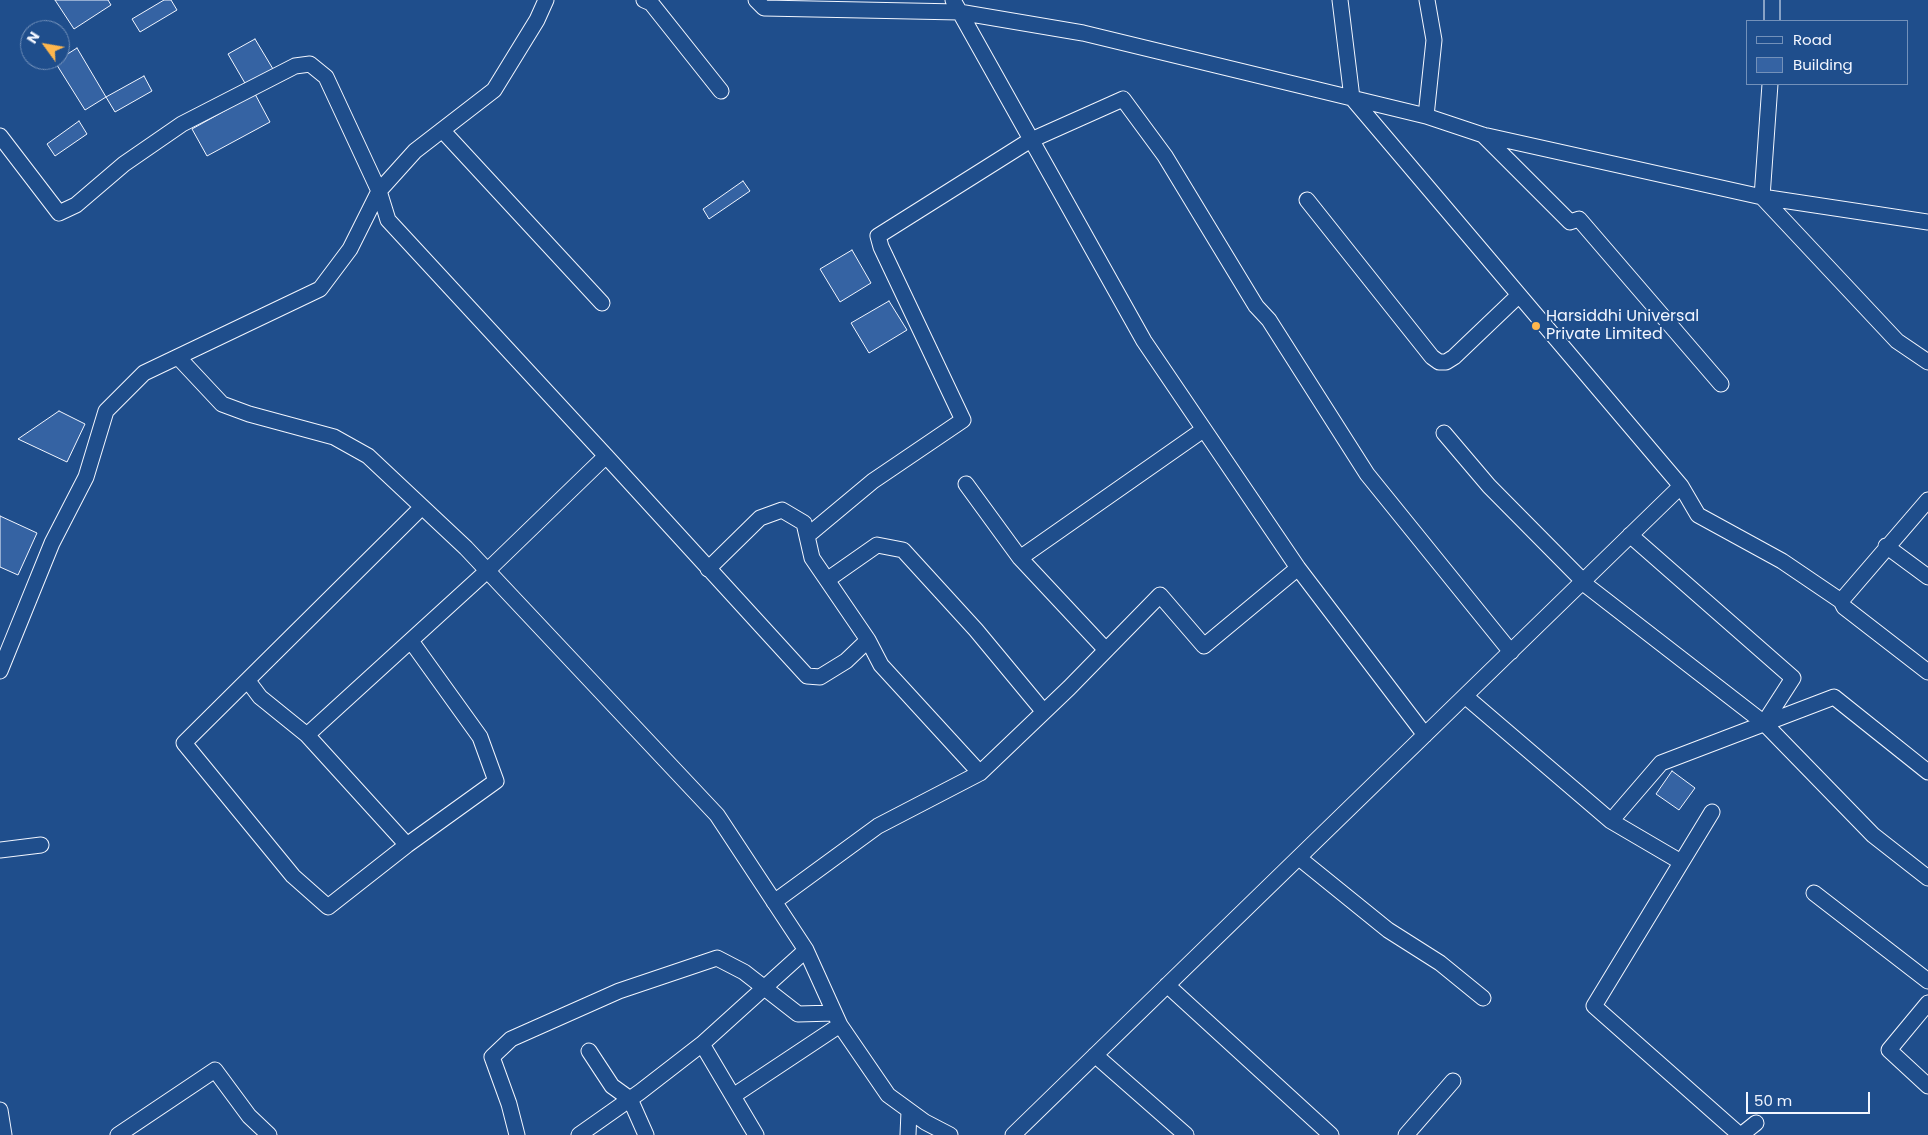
<!DOCTYPE html>
<style>
body{margin:0}
#map{position:relative;width:1928px;height:1135px;overflow:hidden;background:#1f4e8c;font-family:Poppins,sans-serif}
canvas{display:block}
.legend{position:absolute;left:1746px;top:20px;width:162px;height:65px;box-sizing:border-box;background:#1f4e8c;border:1px solid #7391ba;margin:0;padding:6px 9px;list-style:none;font-size:15px;color:#f2f6ff}
.legend li{display:flex;align-items:center;gap:10px;height:25px}
.legend b{width:25px;border:1px solid #7391ba}
.north{position:absolute;left:20px;top:20px;width:50px;height:50px;box-sizing:border-box;background:#1f4e8c;border:1px solid #7391ba;border-radius:50%;rotate:302deg;font-size:14px;font-weight:700;line-height:20px;text-align:center;color:#f2f6ff}
.north::after{content:'';display:block;margin:auto;width:18px;height:22px;background:#ffb74d;clip-path:polygon(50% 0,100% 100%,50% 72%,0 100%)}
.scale{position:absolute;left:1746px;top:1092px;width:124px;height:22px;box-sizing:border-box;border:2px solid #f2f6ff;border-top:0;padding-left:6px;font-size:15px;line-height:18px;white-space:nowrap;color:#f2f6ff;-webkit-text-stroke:4px #1f4e8c;paint-order:stroke}
</style>
<div id="map">
<canvas width="1928" height="1135"></canvas>
<ul class="legend">
<li><b style="height:6px;background:#1f4e8c"></b>Road</li>
<li><b style="height:14px;background:#3563a3"></b>Building</li>
</ul>
<div class="north">N</div>
<div class="scale">50 m</div>
</div>
<script>
const context = document.querySelector('canvas').getContext('2d');
context.lineJoin = 'round';
function fill(path, color) {
  context.fillStyle = color;
  context.fill(path, 'evenodd');
}
function poly(rows) {
  const path = new Path2D();
  for (const r of rows) {
    path.moveTo(r[0], r[1]);
    for (let i = 2; i < r.length; i += 2) path.lineTo(r[i], r[i + 1]);
  }
  return path;
}
function stroke(path, color, width, dash) {
  context.strokeStyle = color;
  context.lineWidth = width;
  context.lineCap = dash ? 'butt' : 'round';
  context.setLineDash(dash || []);
  context.stroke(path);
}
function label(font, color, halo, rows, align = 'center') {
  context.font = font + ' Poppins,sans-serif';
  context.lineWidth = 4;
  context.setLineDash([]);
  context.textBaseline = 'middle';
  context.strokeStyle = halo;
  context.fillStyle = color;
  for (const [text, x, y, turn = 0] of rows) {
    context.save();
    context.translate(x, y);
    context.rotate((+turn || 0) * Math.PI / 180);
    context.textAlign = isNaN(turn) ? turn : align;
    if (halo) context.strokeText(text, 0, 0);
    context.fillText(text, 0, 0);
    context.restore();
  }
}
const building = poly([
 [55,0,108,0,111,5,74,29,55,0],
 [164,0,171,0,177,10,140,32,132,19,164,0],
 [255,39,273,69,246,85,228,54,255,39],
 [77,48,106,97,85,110,55,62,77,48],
 [144,76,152,91,115,112,106,97,144,76],
 [255,94,270,122,207,156,192,129,255,94],
 [79,121,87,134,55,156,47,144,79,121],
 [743,181,750,191,709,219,703,209,743,181],
 [852,250,871,283,840,302,820,269,852,250],
 [889,301,907,330,869,353,851,323,889,301],
 [59,411,85,424,67,462,18,439,59,411],
 [0,516,37,533,18,575,0,567,0,516],
 [1672,771,1695,788,1679,810,1656,794,1672,771]
]);
fill(building, '#3563a3');
stroke(building, '#f2f6ff', 1);
const minor = poly([
 [644,0,651,3,721,91],
 [756,0,764,8,959,12,1083,33,1426,116,1483,135,1762,197,1928,222],
 [953,0,1144,341,1298,568,1425,735],
 [1772,21,1772,0],
 [1770,84,1762,197,1897,341,1928,362],
 [1426,116,1434,40,1427,0],
 [442,130,602,303],
 [1483,135,1570,222,1579,219,1721,384],
 [0,136,59,213,76,205,124,164,182,124,295,66,310,64,326,77,379,191,388,220,606,456],
 [1307,200,1432,357,1439,362,1446,362,1454,357,1519,295],
 [178,357,222,404,249,414,334,437,368,456,466,548,717,815,806,950,840,1025,888,1095,925,1122,950,1135],
 [1444,433,1489,486,1583,581],
 [966,484,1020,558,1106,650],
 [1681,486,1698,515,1782,561,1841,601,1844,607,1928,672],
 [1630,535,1793,678,1764,723],
 [807,536,873,481,963,420,881,247,878,236,1029,141,1123,99,1165,156,1256,306,1269,320,1367,474,1511,652],
 [1886,546,1928,577],
 [1020,558,1203,430],
 [708,569,760,518,782,510,804,523,812,558,868,640,881,665,980,773],
 [827,580,877,545,903,550,976,630,1044,712],
 [1582,582,1764,723,1873,835,1928,878],
 [1841,601,1928,500],
 [411,641,480,737,496,781,407,845,328,907,293,876,184,743,422,507],
 [0,671,52,543,86,477,106,411,144,373,320,289,350,249,379,191,415,151,494,90,537,20,546,0],
 [248,681,260,697,307,735,407,845],
 [1465,696,1611,821,1681,862],
 [307,735,487,571,606,456,807,676,820,677,846,661,868,640],
 [1712,812,1594,1006,1740,1135],
 [1611,821,1661,763,1834,697,1928,772],
 [0,850,41,845],
 [1299,858,1388,930,1440,963,1483,998],
 [1814,893,1928,981],
 [774,902,878,826,980,773,1069,688,1160,595,1204,646,1298,568],
 [1167,985,1331,1135],
 [1928,1003,1889,1050,1928,1086],
 [589,1051,612,1086,630,1099,646,1135],
 [1095,1055,1186,1135],
 [733,1096,840,1025],
 [0,1110,4,1135],
 [118,1135,215,1070,249,1116,269,1135],
 [517,1135,509,1104,492,1057,511,1039,619,991,717,958,744,972,798,1014,834,1013],
 [579,1135,640,1092,702,1044],
 [756,1135,702,1044,806,950],
 [908,1135,909,1111],
 [1013,1135,1681,486,1352,98,1340,0],
 [1406,1135,1453,1081],
 [1741,1135,1756,1123]
]);
stroke(minor, '#f2f6ff', 17);
stroke(minor, '#1f4e8c', 15);
for (const [x, y, r, color] of [
 [1536,326,5,"#ffb74d"]
]) {
  const dot = new Path2D();
  dot.arc(x, y, r, 0, 2 * Math.PI);
  context.fillStyle = color;
  context.fill(dot);
  stroke(dot, '#1f4e8c', 2);
}
label('16px', '#f2f6ff', '#1f4e8c', [
 ["Harsiddhi Universal",1546,317],
 ["Private Limited",1546,335]
], 'left');
</script>
